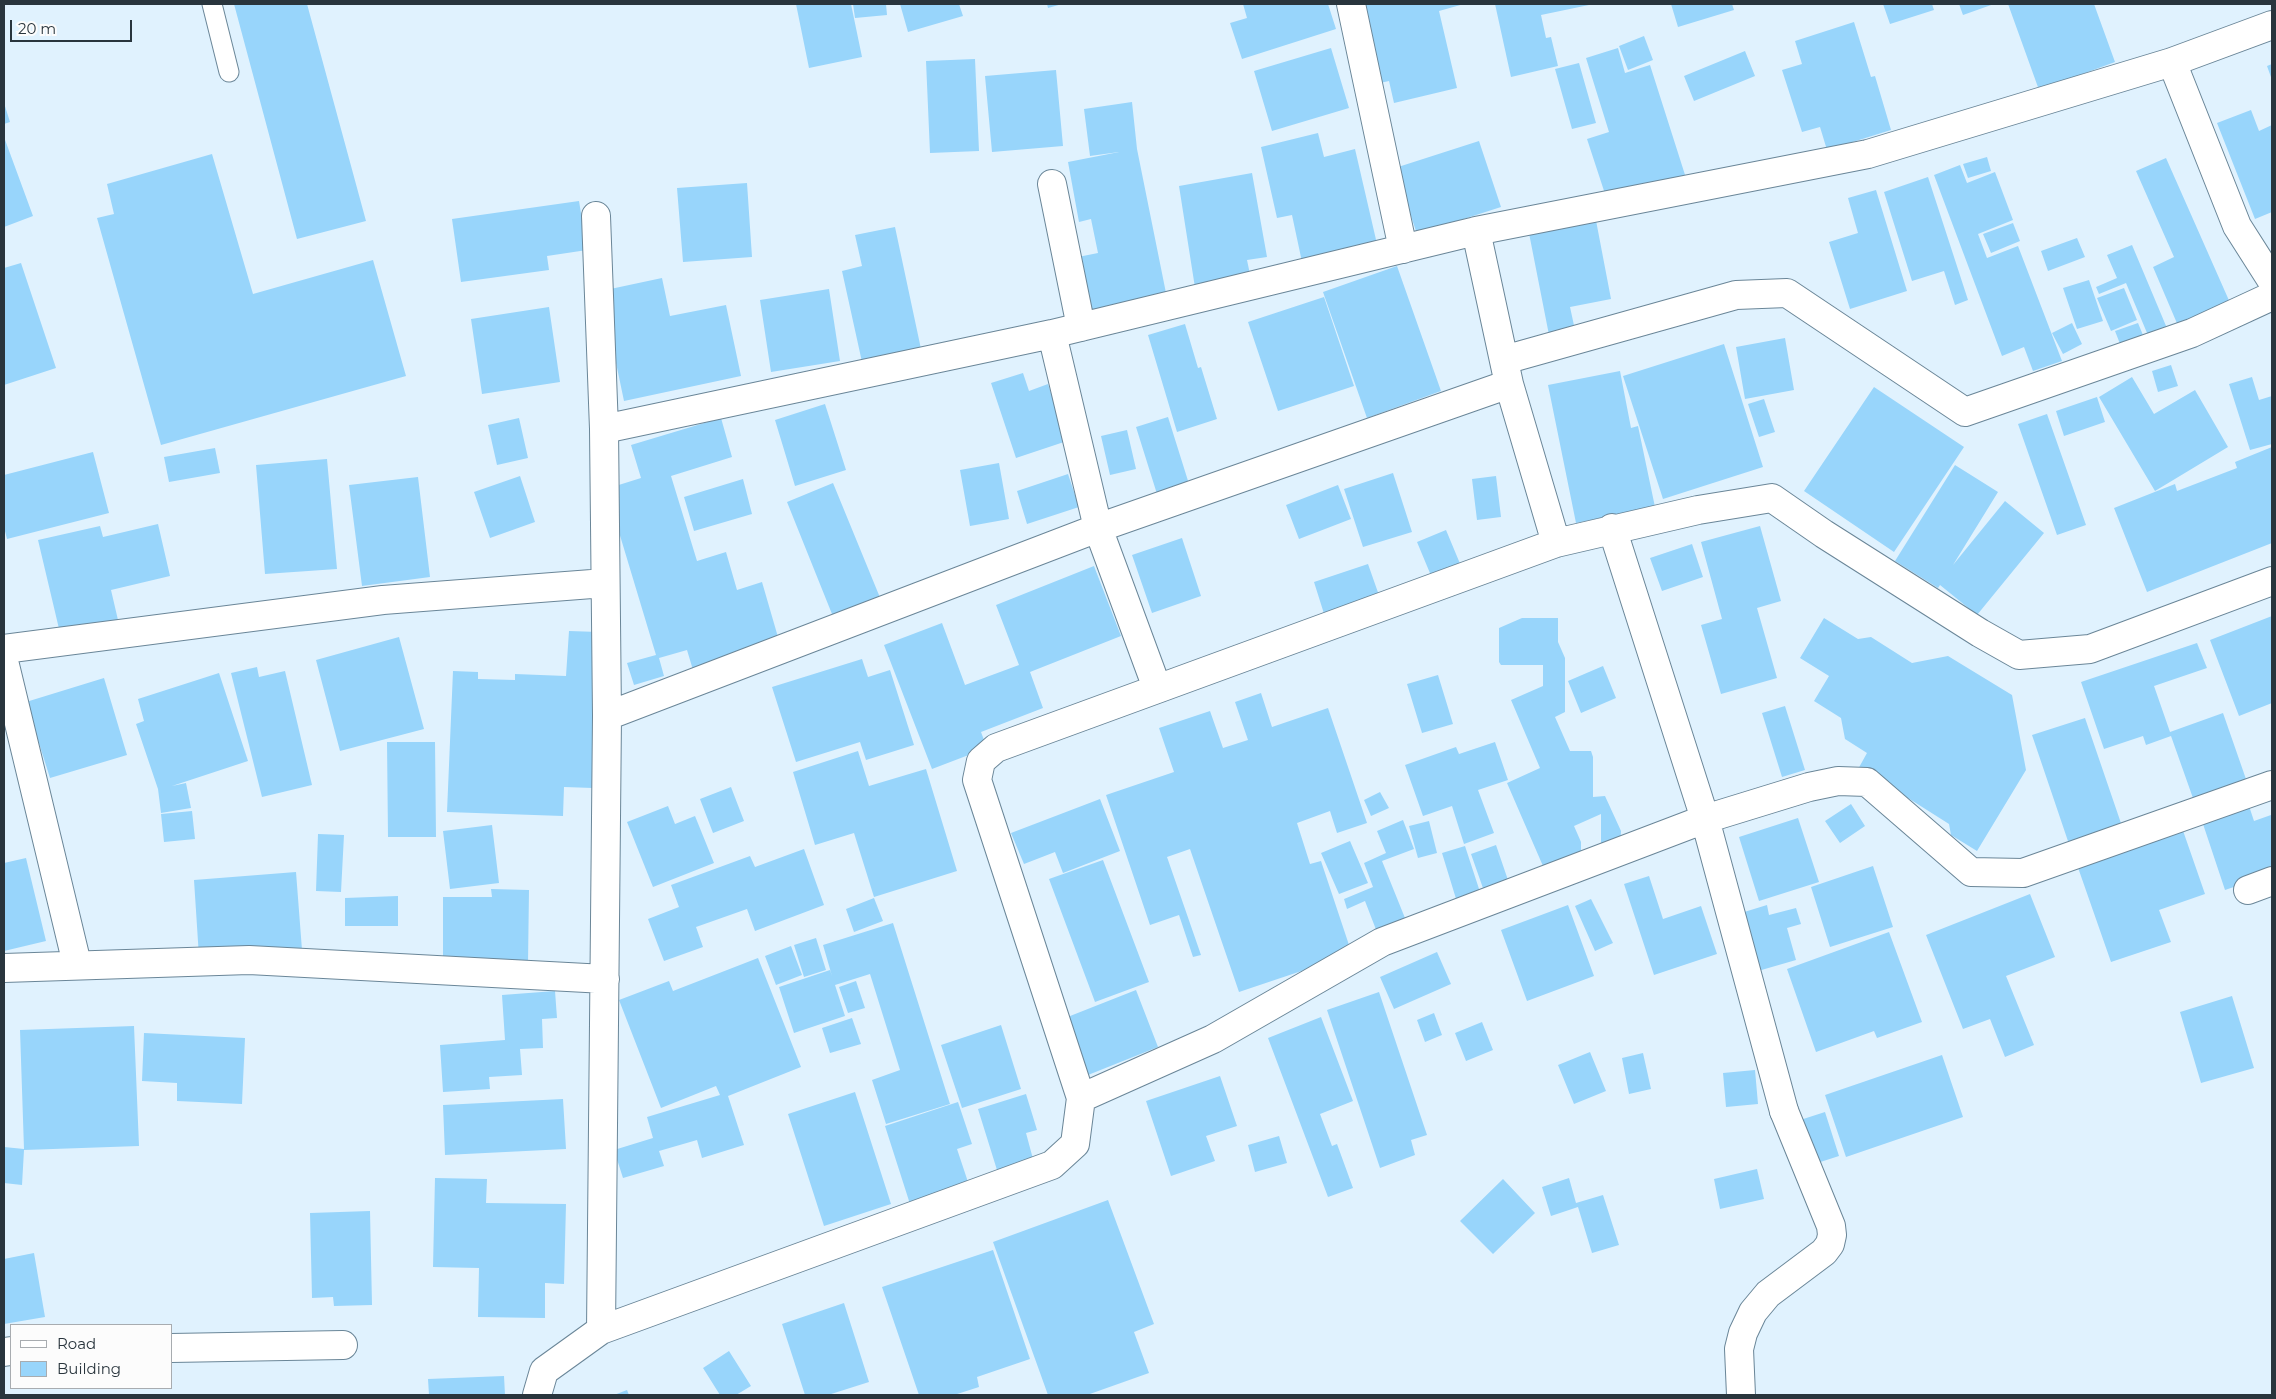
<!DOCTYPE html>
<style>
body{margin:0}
#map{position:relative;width:2276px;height:1399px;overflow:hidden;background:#e0f2fe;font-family:Montserrat,sans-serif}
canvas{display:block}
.frame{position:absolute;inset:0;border:5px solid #29353d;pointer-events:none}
.legend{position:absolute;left:10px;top:1324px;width:162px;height:65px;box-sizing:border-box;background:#fcfcfc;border:1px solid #a8acb0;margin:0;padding:6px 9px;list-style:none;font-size:15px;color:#29353d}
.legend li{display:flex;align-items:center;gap:10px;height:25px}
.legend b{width:25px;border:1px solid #a8acb0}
.scale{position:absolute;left:10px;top:20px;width:122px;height:22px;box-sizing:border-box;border:2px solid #29353d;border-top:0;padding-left:6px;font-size:15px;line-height:18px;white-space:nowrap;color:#29353d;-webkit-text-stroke:4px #fcfcfc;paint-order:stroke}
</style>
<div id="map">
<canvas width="2276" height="1399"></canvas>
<div class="frame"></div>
<ul class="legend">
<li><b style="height:6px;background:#fff"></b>Road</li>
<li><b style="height:14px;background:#98d5fb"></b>Building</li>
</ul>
<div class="scale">20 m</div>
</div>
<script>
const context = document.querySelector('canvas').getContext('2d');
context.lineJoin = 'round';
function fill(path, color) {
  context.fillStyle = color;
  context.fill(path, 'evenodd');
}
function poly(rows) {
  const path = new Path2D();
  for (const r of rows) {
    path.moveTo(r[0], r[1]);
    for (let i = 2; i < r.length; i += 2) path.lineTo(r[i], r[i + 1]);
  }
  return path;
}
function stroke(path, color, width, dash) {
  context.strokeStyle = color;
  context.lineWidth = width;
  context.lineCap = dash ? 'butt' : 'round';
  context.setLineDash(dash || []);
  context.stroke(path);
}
fill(poly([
 [234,4,307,4,366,221,297,239],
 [796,4,851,4,862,57,809,68],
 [853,4,886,4,887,15,855,18],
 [900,4,959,4,963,16,908,32],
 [1047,4,1062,4,1048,8],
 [1243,4,1328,4,1336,29,1242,59,1230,23,1247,18],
 [1362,4,1464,4,1439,11,1457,88,1394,103,1389,81,1380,83],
 [1495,4,1589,4,1589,5,1541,15,1546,38,1551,37,1558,66,1511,77],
 [1671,4,1732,4,1734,10,1678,27],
 [1883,4,1932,4,1934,10,1890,24],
 [1959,4,1994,4,1963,15],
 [2008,4,2094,4,2115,62,2039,90],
 [1854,22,1871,77,1875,76,1891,130,1827,150,1820,127,1802,132,1782,70,1802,64,1795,41],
 [1644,36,1653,60,1628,70,1619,46],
 [1331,48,1349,108,1272,131,1254,71],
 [1618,48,1625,73,1650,65,1686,178,1608,203,1587,139,1609,132,1586,58],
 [1745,51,1755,76,1694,101,1684,76],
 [975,59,979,151,930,153,926,61],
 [1579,63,1596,123,1572,129,1555,69],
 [2272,64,2272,80,2267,66],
 [1056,70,1063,146,992,152,985,76],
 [1132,102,1137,149,1167,298,1089,314,1078,257,1098,253,1091,219,1079,222,1068,162,1119,152,1090,156,1084,109],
 [4,103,10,122,4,124],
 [2251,110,2259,131,2272,125,2272,212,2255,219,2217,123],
 [1318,133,1324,157,1355,149,1377,244,1302,262,1292,215,1277,218,1261,147],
 [4,137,33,216,4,227],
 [1479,141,1501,207,1417,234,1395,168],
 [212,154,253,294,373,260,406,376,161,445,97,218,114,214,107,184],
 [1987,157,1991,171,1968,178,1963,164],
 [2166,158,2231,305,2179,328,2153,267,2174,257,2136,171],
 [1960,165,1967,183,1995,172,2013,220,1978,234,1987,258,2018,246,2062,361,2033,371,2024,347,2002,356,1934,175],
 [1252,173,1267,257,1247,260,1252,284,1196,294,1179,186],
 [1928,177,1968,300,1955,305,1944,271,1912,281,1884,192],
 [747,183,752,257,683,262,677,188],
 [1876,190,1907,291,1850,309,1829,242,1858,233,1848,198],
 [579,201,587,250,547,256,549,270,461,282,452,219],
 [1594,210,1611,299,1570,307,1575,330,1549,335,1527,223],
 [2013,223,2020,241,1991,253,1983,234],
 [895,227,921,349,862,362,842,271,862,266,855,235],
 [2077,238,2085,257,2048,271,2041,251],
 [2132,245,2169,333,2150,340,2126,283,2099,294,2096,287,2117,278,2107,255],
 [21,263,56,368,4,385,4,268],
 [1397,266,1441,391,1367,418,1323,292],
 [662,278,670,316,726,305,741,376,624,401,601,291],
 [2089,280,2103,321,2077,329,2063,288],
 [2124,288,2137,320,2111,331,2097,298],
 [829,289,840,361,771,372,760,300],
 [1324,297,1354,386,1278,411,1248,322],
 [549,307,560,382,482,394,471,319],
 [2072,323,2082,344,2063,354,2052,333],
 [2138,323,2145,340,2122,349,2115,331],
 [1185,324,1198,368,1201,367,1217,419,1177,432,1148,335],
 [1785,338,1794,390,1745,399,1736,347],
 [1724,344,1763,467,1663,499,1623,376],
 [2171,365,2178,386,2158,392,2152,371],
 [1620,371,1631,428,1638,426,1655,507,1576,523,1548,385],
 [1023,373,1029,391,1048,384,1067,441,1016,458,991,383],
 [2132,377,2154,414,2195,390,2228,447,2155,491,2099,397],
 [2252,377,2259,400,2272,396,2272,444,2250,450,2229,384],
 [1874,387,1964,447,1894,552,1804,491],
 [2097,397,2105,422,2064,436,2056,411],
 [1764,399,1775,432,1759,437,1748,404],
 [825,404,846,470,795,486,775,420],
 [2047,414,2086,525,2057,535,2018,424],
 [1168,417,1189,484,1157,494,1136,427],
 [519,418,528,458,497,465,488,425],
 [721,418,732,457,671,476,697,561,726,552,737,590,762,582,780,644,693,670,687,650,659,658,664,676,634,685,627,663,656,655,606,489,641,478,631,445],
 [1127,430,1136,469,1110,475,1101,436],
 [2272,447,2272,543,2147,592,2114,508,2175,484,2177,491,2237,468,2235,462],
 [215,448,220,473,169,482,164,457],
 [93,452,109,513,7,539,4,527,4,475],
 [327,459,337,569,265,574,256,465],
 [999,463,1009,519,970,526,960,470],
 [1955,465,1998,492,1953,565,2005,501,2044,533,1977,615,1940,585,1938,588,1895,561],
 [1393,473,1412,532,1363,547,1344,489],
 [1068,474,1079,507,1027,524,1017,491],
 [520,476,535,522,490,538,474,492],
 [1496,476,1501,517,1477,520,1472,479],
 [418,477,430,577,362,586,349,485],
 [743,479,752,514,694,531,684,497],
 [833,483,881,600,834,619,787,502],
 [1338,485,1351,519,1299,539,1286,505],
 [158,524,170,576,111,590,118,620,60,633,38,540,100,526,103,537],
 [1760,526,1781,601,1757,608,1777,678,1721,694,1701,625,1722,619,1701,542],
 [1446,530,1461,566,1432,578,1417,542],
 [1182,538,1201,596,1152,613,1132,555],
 [1692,544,1703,577,1662,591,1650,558],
 [1368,564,1381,601,1326,620,1314,582],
 [1094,566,1121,636,1030,672,1043,708,981,732,987,748,932,769,884,645,942,623,965,685,1019,665,996,605],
 [2272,616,2272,703,2239,716,2210,640],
 [1522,618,1558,618,1558,642,1565,658,1565,712,1555,717,1570,751,1591,751,1593,757,1593,797,1605,796,1621,831,1620,850,1601,851,1601,814,1574,826,1581,842,1581,862,1546,873,1507,783,1540,768,1511,700,1543,686,1543,665,1501,665,1499,662,1499,628],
 [1824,618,1858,639,1871,637,1912,663,1948,656,2012,695,2026,770,1977,851,1951,835,1949,824,1908,798,1895,801,1857,771,1867,753,1845,739,1841,718,1814,701,1829,676,1800,658],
 [569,631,599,632,593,788,564,787,563,816,447,812,453,671,478,672,478,679,515,680,515,674,566,676],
 [399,637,424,729,340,751,316,660],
 [2197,643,2207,668,2154,686,2170,732,2223,713,2247,782,2194,801,2171,736,2146,745,2143,736,2104,749,2081,682],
 [862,659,868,677,890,670,914,745,866,760,860,742,796,762,772,687],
 [1603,666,1616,698,1581,713,1568,681],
 [257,667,259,677,285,671,312,785,262,797,231,673],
 [219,673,248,761,172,786,186,783,191,808,161,813,158,789,136,724,144,721,138,699],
 [1438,675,1453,724,1422,733,1407,684],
 [104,678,127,755,50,778,26,702],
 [1261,693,1272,727,1328,708,1367,823,1337,833,1330,811,1297,823,1310,864,1321,861,1352,954,1239,992,1190,849,1167,857,1201,955,1193,957,1179,915,1150,925,1106,795,1174,772,1159,728,1210,711,1223,748,1248,740,1235,702],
 [1785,706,1805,770,1782,777,1762,713],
 [2085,718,2124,832,2071,850,2032,735],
 [387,742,435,742,436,837,388,837],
 [1495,742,1508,780,1478,790,1494,833,1464,844,1452,806,1423,816,1405,765,1456,747,1459,754],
 [858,751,869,786,926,769,957,871,874,897,854,833,815,845,793,772],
 [731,787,744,821,713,833,700,799],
 [1380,792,1389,808,1371,816,1364,800],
 [2246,797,2254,821,2271,815,2272,817,2272,874,2225,890,2199,812],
 [1100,799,1120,851,1063,873,1055,852,1024,864,1011,833],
 [1851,804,1865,826,1840,843,1825,821],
 [668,806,675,824,695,816,714,863,653,887,627,822],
 [192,811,195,839,164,842,161,814],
 [1798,818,1819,882,1759,901,1739,837],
 [1403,820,1414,849,1382,861,1409,928,1380,940,1365,901,1347,909,1344,899,1373,887,1364,863,1386,853,1377,831],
 [1429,821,1437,853,1418,858,1409,826],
 [2180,822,2205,894,2159,910,2171,942,2111,962,2075,859],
 [492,825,499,883,450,889,443,831],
 [318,834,344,835,341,892,316,891],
 [1350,841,1368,883,1339,894,1321,853],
 [1496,845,1509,883,1484,891,1471,854],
 [1465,846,1481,895,1457,902,1442,853],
 [804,849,824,905,755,931,747,909,696,927,703,947,664,961,648,919,679,907,671,885,750,856,755,867],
 [26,858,46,941,4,951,4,863],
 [1103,860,1149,982,1095,1002,1049,879],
 [1873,866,1893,927,1830,947,1811,887],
 [296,872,302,950,199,957,194,880],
 [1649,876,1663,919,1701,906,1717,954,1654,975,1624,884],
 [491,889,529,890,528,963,443,963,443,897,492,897],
 [2030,894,2055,957,2006,976,2034,1045,2005,1057,1990,1019,1963,1029,1926,935],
 [398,896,398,926,345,926,345,898],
 [874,898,883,921,854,932,846,909],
 [1591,899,1613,943,1595,951,1575,906],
 [1568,905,1594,976,1527,1001,1501,930],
 [1767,905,1769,915,1796,908,1801,924,1787,928,1796,960,1758,971,1741,913],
 [893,923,950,1104,886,1124,872,1080,900,1070,870,974,835,985,845,1016,794,1033,779,987,830,970,832,976,823,945],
 [1889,932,1922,1022,1877,1038,1874,1031,1816,1052,1787,969],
 [816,938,826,970,804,977,794,945],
 [791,946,802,975,776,985,765,956],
 [1437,952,1451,984,1394,1009,1380,977],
 [758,958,801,1067,728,1096,744,1145,702,1158,697,1140,659,1151,664,1166,623,1178,614,1150,653,1138,647,1117,720,1095,716,1086,661,1108,619,1000,669,981,673,991],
 [856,981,865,1008,848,1013,839,987],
 [1136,990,1158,1047,1088,1075,1065,1018],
 [555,991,557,1018,542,1019,543,1048,520,1049,522,1075,489,1077,490,1089,443,1092,440,1045,505,1040,502,995],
 [1379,992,1427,1135,1411,1140,1415,1155,1380,1168,1327,1010],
 [2232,996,2254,1068,2201,1083,2180,1012],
 [1434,1013,1442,1035,1425,1042,1417,1020],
 [1321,1017,1353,1101,1320,1114,1332,1146,1337,1144,1353,1188,1328,1197,1268,1038],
 [852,1018,861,1044,830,1053,822,1028],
 [1482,1022,1493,1050,1466,1061,1455,1033],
 [1001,1025,1021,1089,962,1108,941,1045],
 [134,1026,139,1146,24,1150,22,1185,4,1183,4,1147,24,1149,20,1030],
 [144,1033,245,1038,242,1104,177,1101,177,1083,142,1081],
 [1590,1052,1606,1091,1574,1104,1558,1065],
 [1643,1053,1651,1089,1629,1094,1622,1058],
 [1942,1055,1963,1117,1846,1157,1825,1095],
 [1755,1070,1758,1104,1726,1107,1723,1073],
 [1220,1076,1237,1126,1206,1136,1215,1161,1171,1176,1146,1101],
 [855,1092,891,1204,824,1226,788,1114],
 [1026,1094,1037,1130,1026,1133,1033,1159,997,1170,978,1109],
 [563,1099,566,1149,445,1155,443,1105],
 [958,1102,972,1144,957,1149,969,1185,910,1204,885,1126],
 [1825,1112,1839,1156,1808,1166,1794,1122],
 [1279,1136,1287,1163,1255,1172,1248,1145],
 [1757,1169,1764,1199,1720,1209,1714,1179],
 [435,1178,487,1179,486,1203,566,1204,564,1284,545,1283,545,1318,478,1317,479,1268,433,1267],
 [1569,1178,1576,1203,1603,1195,1619,1245,1592,1253,1578,1207,1551,1216,1542,1187],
 [1503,1179,1535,1213,1493,1254,1460,1221],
 [1108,1200,1154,1324,1134,1332,1149,1373,1087,1395,1048,1395,993,1242],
 [370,1211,372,1305,334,1306,333,1297,312,1298,310,1213],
 [993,1250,1030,1359,977,1377,979,1387,954,1395,919,1395,882,1287],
 [34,1253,45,1317,4,1324,4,1259],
 [844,1303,869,1382,828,1395,805,1395,782,1324],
 [729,1351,751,1386,736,1395,720,1395,703,1368],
 [504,1376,505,1395,429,1395,428,1379],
 [627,1390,629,1395,614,1395]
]), '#98d5fb');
const service = poly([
 [212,4,229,72]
]);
const minor = poly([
 [1351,4,1403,249],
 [2172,62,2237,226,2272,281],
 [1052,184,1081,327],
 [596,216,604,429],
 [1476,231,1509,384,1556,543],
 [1052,334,1098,528,1157,688],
 [1504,360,1736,295,1787,293,1965,412,2192,333,2272,296],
 [1612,528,1705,819,1784,1111],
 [4,649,383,600,605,583],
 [4,661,77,964],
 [607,716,1098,528,1509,384],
 [2248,890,2272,881],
 [4,968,249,960,605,979],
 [1081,1098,1213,1039,1382,942,1705,819,1809,787,1838,781,1867,782,1971,872,2023,873,2272,785],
 [601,1330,1052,1165,1075,1144,1081,1098,977,780,981,761,996,748,1556,543,1698,510,1772,498,1824,534,1980,633,2019,655,2090,649,2272,581],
 [171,1348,343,1345],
 [4,1352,11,1351],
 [537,1395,544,1371,601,1330,607,716,604,429,1052,334,1476,231,1868,154,2172,62,2272,25]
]);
const tertiary = poly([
 [1741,1395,1739,1349,1743,1333,1753,1312,1768,1294,1824,1252,1830,1244,1832,1235,1831,1226,1784,1111]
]);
stroke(service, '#6a8698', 21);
stroke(minor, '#6a8698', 30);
stroke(tertiary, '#6a8698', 30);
stroke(service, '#fff', 19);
stroke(minor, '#fff', 28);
stroke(tertiary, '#fff', 28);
</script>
